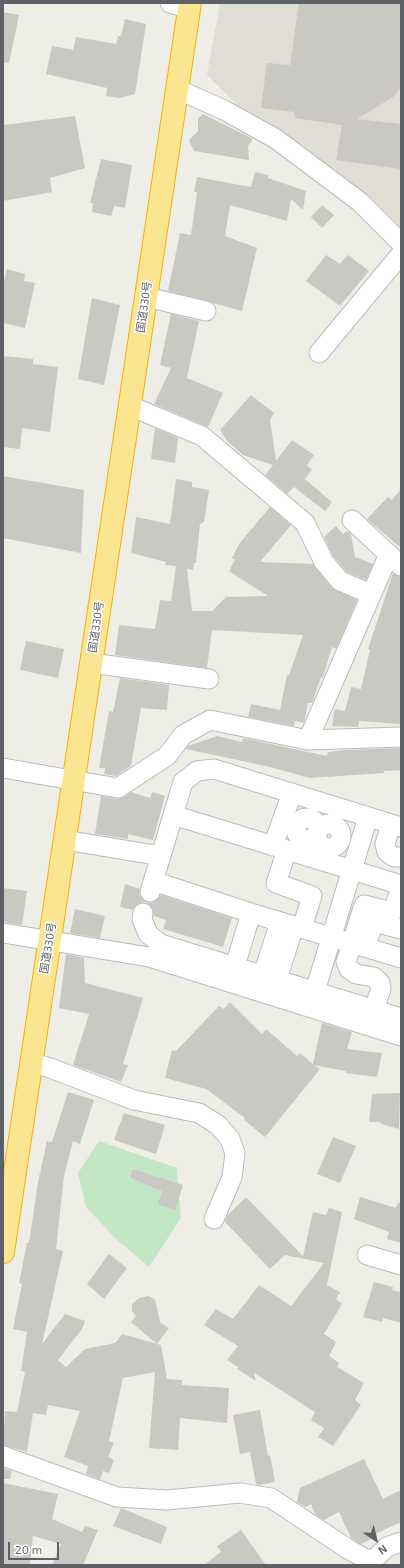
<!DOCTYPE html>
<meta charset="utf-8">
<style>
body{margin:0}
#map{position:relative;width:404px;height:1568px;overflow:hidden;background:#efeee6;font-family:"Exo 2",sans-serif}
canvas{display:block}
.frame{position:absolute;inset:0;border:4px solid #5d6166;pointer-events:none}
.north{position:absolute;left:356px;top:1520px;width:40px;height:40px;-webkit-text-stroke:3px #fff;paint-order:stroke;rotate:145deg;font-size:11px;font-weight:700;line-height:16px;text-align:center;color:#5d6166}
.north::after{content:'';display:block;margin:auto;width:14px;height:18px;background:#5d6166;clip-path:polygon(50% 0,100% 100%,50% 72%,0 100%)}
.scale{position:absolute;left:8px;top:1542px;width:51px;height:18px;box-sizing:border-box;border:2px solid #5d6166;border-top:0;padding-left:5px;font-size:12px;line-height:14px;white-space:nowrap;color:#5d6166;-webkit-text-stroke:3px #fff;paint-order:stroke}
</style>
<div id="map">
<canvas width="404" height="1568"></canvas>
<div class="frame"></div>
<div class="north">N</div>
<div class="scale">20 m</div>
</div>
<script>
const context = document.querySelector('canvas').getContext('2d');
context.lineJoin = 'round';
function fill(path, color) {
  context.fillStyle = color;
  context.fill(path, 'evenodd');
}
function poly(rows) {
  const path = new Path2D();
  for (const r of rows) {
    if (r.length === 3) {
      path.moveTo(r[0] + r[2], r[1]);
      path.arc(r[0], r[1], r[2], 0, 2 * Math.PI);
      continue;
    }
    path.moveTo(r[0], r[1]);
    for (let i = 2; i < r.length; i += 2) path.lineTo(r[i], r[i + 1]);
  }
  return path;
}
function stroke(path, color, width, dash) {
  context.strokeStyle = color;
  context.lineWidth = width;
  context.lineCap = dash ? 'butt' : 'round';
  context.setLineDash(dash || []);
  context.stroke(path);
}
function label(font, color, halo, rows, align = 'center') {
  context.font = font + ' "Exo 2","Noto Sans JP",sans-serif';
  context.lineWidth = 3;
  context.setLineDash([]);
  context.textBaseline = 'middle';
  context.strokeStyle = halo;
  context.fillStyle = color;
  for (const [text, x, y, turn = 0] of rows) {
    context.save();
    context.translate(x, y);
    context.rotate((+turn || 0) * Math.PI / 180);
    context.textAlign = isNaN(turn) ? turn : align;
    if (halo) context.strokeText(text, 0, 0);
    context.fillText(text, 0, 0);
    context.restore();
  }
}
fill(poly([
 [220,3,401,3,401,235,242,110,207,75]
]), '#dfddd4');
fill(poly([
 [99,1141,177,1168,181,1218,149,1267,115,1238,86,1207,78,1173]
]), '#c3e7c4');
fill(poly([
 [299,3,401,3,401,87,393,97,357,119,401,124,401,169,336,160,342,125,295,118,294,112,261,108,267,63,290,65],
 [3,12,19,15,9,63,3,62],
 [125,19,146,24,135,94,120,98,106,96,107,88,46,74,52,46,73,50,76,37,116,44,118,36,121,36],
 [203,114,253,139,248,146,249,160,194,151,189,140,198,131,198,119],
 [75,116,85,168,50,178,52,192,3,201,3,125],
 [101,159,132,165,125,208,114,206,111,216,92,212,93,203,90,203],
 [255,172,268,175,268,178,306,191,303,210,291,199,287,221,230,205,225,236,257,248,242,311,168,291,180,233,191,235,197,192,194,192,197,177,251,187],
 [322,205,334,215,322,228,311,217],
 [326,255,340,264,348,255,369,271,340,306,306,281],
 [7,269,25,274,24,281,35,283,25,328,3,323,3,287],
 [92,298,120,305,104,385,78,379],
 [171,314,199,321,187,378,223,393,208,427,154,404,171,368,160,365],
 [3,356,33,359,33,364,58,367,50,432,22,428,20,449,3,447],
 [251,395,274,413,270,420,276,461,292,440,314,455,307,465,312,470,305,479,332,502,325,511,294,487,287,494,265,475,273,465,243,455,227,441,220,430],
 [155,428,178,438,175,463,151,459],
 [3,476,84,490,81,553,3,538],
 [176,479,192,482,192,487,209,490,204,522,200,524,196,563,194,563,193,570,187,569,192,611,212,611,226,597,268,596,229,571,235,560,232,558,239,544,270,507,291,525,260,562,313,564,332,588,357,600,336,649,332,647,323,677,321,677,312,703,308,703,304,723,295,721,294,726,248,717,251,704,280,710,287,675,289,675,303,635,212,630,207,668,115,655,119,625,155,629,160,600,171,601,176,566,165,565,166,562,131,553,136,517,170,524],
 [401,489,401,548,367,519,388,497,392,500],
 [336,526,343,534,347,531,351,534,355,557,373,564,366,580,347,572,333,556,324,537],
 [393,573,401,577,401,724,359,721,358,727,332,726,335,709,345,711,351,687,361,689,370,650,368,649],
 [26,641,64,649,58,678,20,670],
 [120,678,169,685,167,710,141,708,131,766,116,776,104,774,105,768,99,768,109,711,113,712],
 [217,736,242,742,243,738,327,756,328,752,344,750,401,748,401,770,384,771,384,773,310,778,270,767,186,749,188,746],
 [131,792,150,798,152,792,165,796,153,840,128,834,128,839,95,834,101,796,117,799,124,797],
 [125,884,140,889,139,895,146,902,153,903,161,895,232,918,223,947,163,929,166,920,154,916,153,909,145,902,139,903,133,910,120,907],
 [3,888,27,891,22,925,3,922],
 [75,909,105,916,100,938,70,933],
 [66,954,84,958,85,983,143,998,123,1064,128,1065,121,1082,73,1065,89,1014,59,1008],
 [230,1002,262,1034,266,1029,297,1056,300,1053,313,1064,322,1023,352,1032,347,1049,382,1053,377,1077,345,1073,346,1071,314,1065,320,1069,265,1137,244,1120,245,1118,206,1089,165,1078,172,1050,176,1051,219,1006,223,1009],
 [68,1092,94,1100,80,1144,73,1141,64,1176,56,1249,63,1251,42,1344,65,1314,85,1321,82,1329,58,1360,66,1367,85,1349,115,1343,122,1334,161,1345,167,1379,182,1380,182,1385,229,1388,227,1423,180,1418,178,1450,149,1448,155,1372,123,1378,109,1441,114,1443,108,1457,114,1460,109,1473,103,1471,100,1479,86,1474,88,1466,64,1457,80,1411,48,1405,46,1415,33,1413,27,1452,3,1445,5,1411,17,1412,25,1372,21,1371,27,1332,13,1329,22,1284,19,1283,27,1243,29,1243,38,1182,47,1141,52,1142],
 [400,1093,399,1129,381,1124,380,1122,369,1122,372,1094],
 [124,1113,165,1125,156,1154,114,1140],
 [333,1137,356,1146,340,1183,317,1174],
 [133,1169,183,1185,175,1210,158,1204,162,1191,130,1178],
 [246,1197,303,1256,313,1212,326,1215,329,1208,342,1212,327,1285,340,1292,336,1299,342,1304,324,1334,336,1342,329,1356,339,1363,337,1367,364,1383,355,1400,361,1405,333,1446,318,1437,324,1428,311,1420,315,1412,254,1373,256,1381,237,1369,238,1367,227,1360,238,1346,204,1325,216,1309,233,1319,259,1285,291,1306,324,1263,285,1255,270,1269,225,1222,227,1216],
 [360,1197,396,1208,398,1203,401,1203,401,1243,387,1239,389,1232,354,1219],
 [109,1254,127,1268,104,1299,87,1284],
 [374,1282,393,1287,392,1290,401,1292,401,1323,383,1318,382,1322,363,1317],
 [149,1296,155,1300,160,1322,169,1328,157,1344,131,1322,136,1316,132,1311,132,1304,139,1298],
 [260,1410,268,1456,270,1455,275,1482,259,1485,256,1484,250,1452,240,1454,233,1415],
 [364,1459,383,1499,401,1490,401,1522,371,1536,372,1539,361,1544,351,1538,339,1512,324,1520,315,1514,311,1504,305,1507,297,1502,300,1488],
 [3,1468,12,1471,10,1479,3,1479],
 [3,1483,58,1494,52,1519,82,1532,85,1526,98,1530,83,1565,52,1565,61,1544,33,1536,30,1565,3,1565],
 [121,1508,167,1527,161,1544,113,1526],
 [241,1530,266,1565,204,1565,221,1552,217,1546]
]), '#cac8c3');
const minor = poly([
 [170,3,189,9],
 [177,89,224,110,276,139,360,202,401,243],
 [146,297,206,311],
 [319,353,401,254],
 [130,406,202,436,305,523,324,562,340,581,371,594],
 [352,520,401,566],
 [91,663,209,679],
 [308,740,389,554],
 [3,768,118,788,167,756,183,735,210,720,308,740,401,737],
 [173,815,401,885],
 [307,829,11],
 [391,824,385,844,387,852,394,857,401,857],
 [329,836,12],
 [65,840,161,856],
 [273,846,292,793],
 [287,850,276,883,312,896,302,928],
 [153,881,251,913,401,958],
 [150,892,183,782,197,771,214,769,401,827],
 [143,913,142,919,148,934,161,944,401,1018],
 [3,933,149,957,401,1036],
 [365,947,374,922,401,929],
 [235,966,251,913],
 [263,975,280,922],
 [277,979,294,926],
 [315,991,368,817],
 [374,1009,381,989,380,983,374,977,356,974,349,969,346,962,364,905,392,912,401,889],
 [31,1062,50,1068,134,1100,199,1113,218,1125,230,1139,235,1153,232,1177,214,1219],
 [367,1255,401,1265],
 [3,1456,117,1497,167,1500,240,1493,271,1498,348,1549,371,1562],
 [371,1565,371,1562,387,1547,401,1542]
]);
const highway = poly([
 [3,1252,190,3]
]);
stroke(minor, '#b8bbbf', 21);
stroke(highway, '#f3b103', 24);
stroke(minor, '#fff', 19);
stroke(highway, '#fce590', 22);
label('11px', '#5d6166', '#fff', [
 ["国道330号",144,307,-82],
 ["国道330号",96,627,-82],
 ["国道330号",48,948,-81]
]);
</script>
